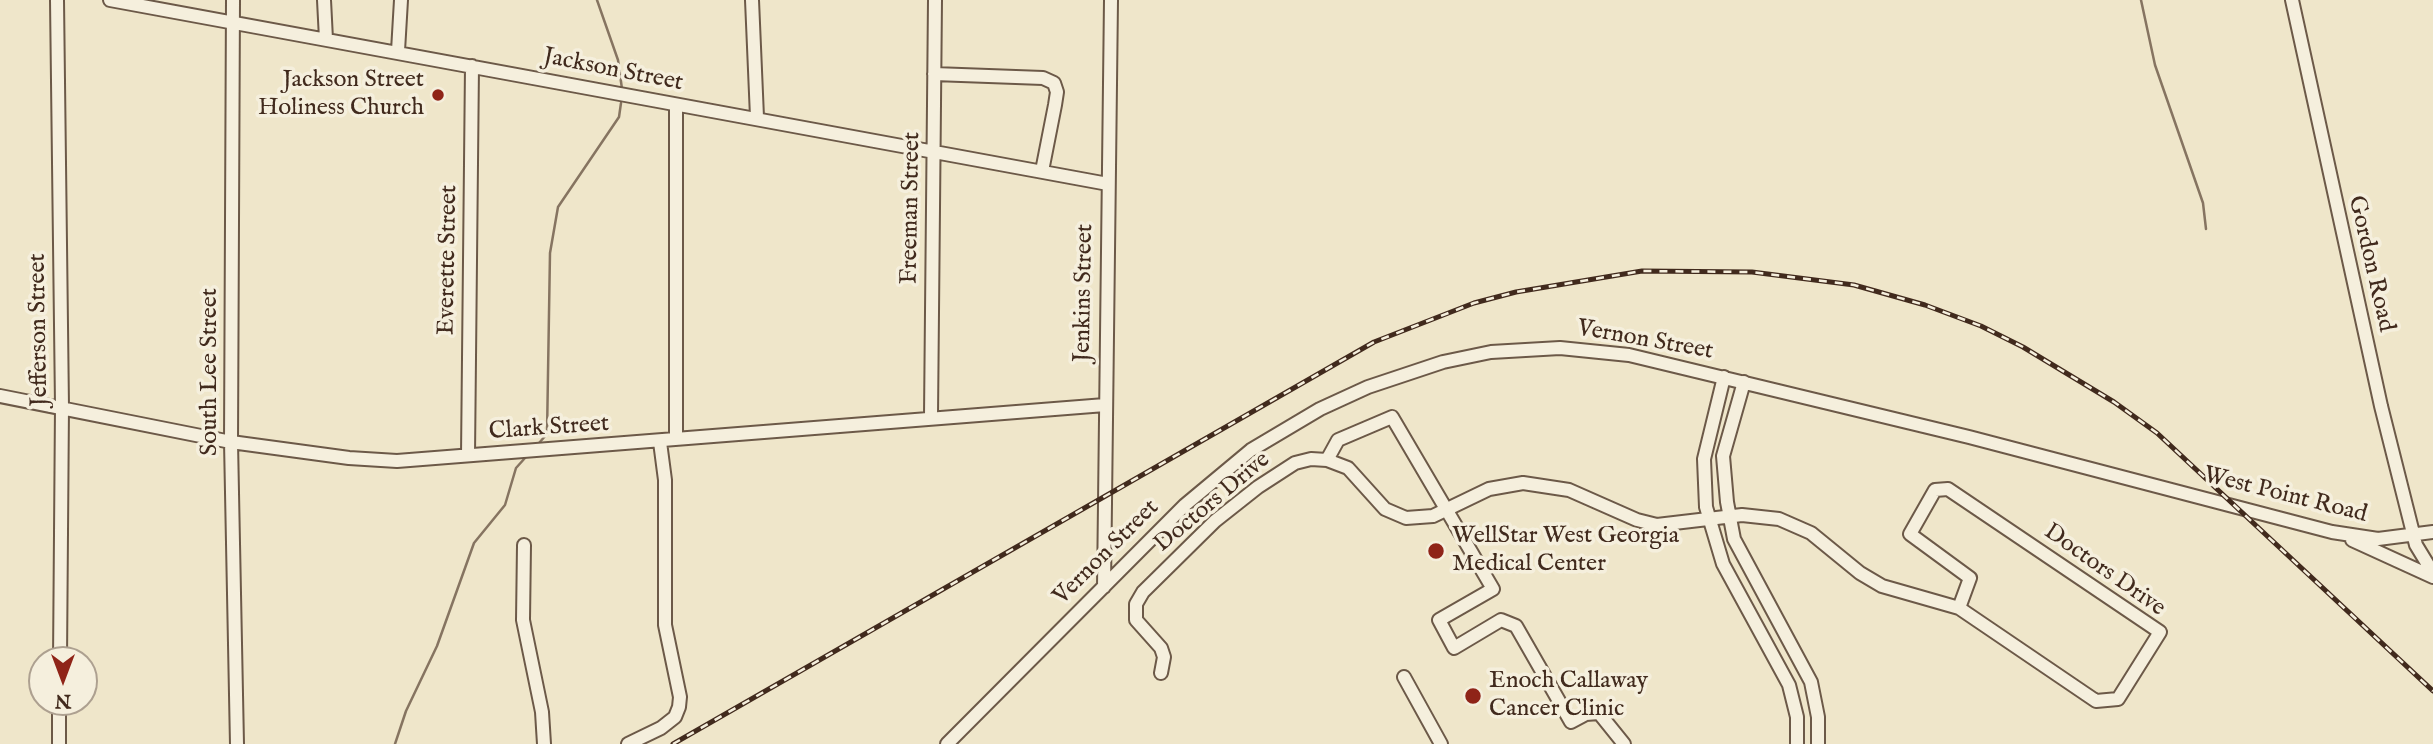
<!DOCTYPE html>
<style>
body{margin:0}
#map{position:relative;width:2433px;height:744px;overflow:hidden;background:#efe6ca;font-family:"IM FELL English",serif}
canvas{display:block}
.north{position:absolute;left:28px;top:646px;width:70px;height:70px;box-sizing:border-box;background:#f5efdd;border:2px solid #ada090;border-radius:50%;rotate:180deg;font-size:19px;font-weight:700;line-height:28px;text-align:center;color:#412a1d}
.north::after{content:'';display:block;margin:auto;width:24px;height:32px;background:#8f2418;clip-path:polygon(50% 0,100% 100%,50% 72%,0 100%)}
</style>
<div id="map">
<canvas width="2433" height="744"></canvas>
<div class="north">N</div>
</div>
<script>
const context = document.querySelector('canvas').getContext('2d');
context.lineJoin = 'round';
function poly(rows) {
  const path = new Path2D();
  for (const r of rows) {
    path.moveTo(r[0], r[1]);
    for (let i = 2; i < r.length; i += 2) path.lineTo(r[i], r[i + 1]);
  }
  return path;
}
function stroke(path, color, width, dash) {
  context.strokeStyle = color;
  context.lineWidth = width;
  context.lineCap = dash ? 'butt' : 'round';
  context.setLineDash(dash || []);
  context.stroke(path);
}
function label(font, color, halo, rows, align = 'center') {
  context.font = font + ' "IM FELL English",serif';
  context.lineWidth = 7;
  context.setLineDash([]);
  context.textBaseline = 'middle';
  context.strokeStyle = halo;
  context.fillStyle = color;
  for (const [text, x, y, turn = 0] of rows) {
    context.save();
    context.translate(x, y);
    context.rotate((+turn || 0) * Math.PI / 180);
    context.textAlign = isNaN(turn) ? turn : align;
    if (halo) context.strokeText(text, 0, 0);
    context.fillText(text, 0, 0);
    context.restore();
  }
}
stroke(poly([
 [597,0,618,60,622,89],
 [2141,0,2155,65,2203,203,2206,229],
 [539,443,547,434,550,253,558,207,619,117,621,103],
 [395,744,406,711,437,646,474,543,505,505,516,468,525,458]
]), '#867461', 2.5);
const minor = poly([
 [57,0,62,406,60,660],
 [110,0,1108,184],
 [233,0,231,442,237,744],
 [324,0,326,39],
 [752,0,757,117],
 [2292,0,2381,406,2416,545,2433,573],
 [398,51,401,0],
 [934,74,1043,78,1054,83,1057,92,1055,105,1042,171],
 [1724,377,1704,459,1706,507,1723,564,1789,685,1797,717,1797,744],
 [1744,382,1723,456,1727,502,1734,539,1811,682,1818,717,1818,744],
 [0,396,231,442,349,458,397,461,1105,405],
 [931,416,935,0],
 [676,439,676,105],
 [468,455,472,66],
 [1327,460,1338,440,1392,417,1493,589,1439,620,1454,648,1501,620,1516,626,1571,722,1586,714,1599,713,1624,744],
 [2352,540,2433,577],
 [524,545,523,620,542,712,544,744],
 [1104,587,1111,0],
 [1161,673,1164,657,1161,648,1136,620,1136,604,1143,592,1215,521,1258,487,1295,463,1311,459,1327,460,1348,468,1385,509,1406,518,1433,516,1489,489,1523,483,1569,490,1637,520,1657,525,1742,515,1779,519,1811,533,1860,573,1882,586,1959,608,2096,701,2118,699,2160,632,1948,489,1935,490,1910,534,1970,578,1959,608],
 [1404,677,1441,744],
 [59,744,59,702],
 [628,744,661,728,675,717,679,707,680,697,665,625,665,480,660,442],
 [947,744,1185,505,1251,450,1320,409,1368,387,1443,362,1491,352,1560,348,1629,355,1969,437,2332,532,2378,539,2433,532]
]);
stroke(minor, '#6c5948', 16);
stroke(minor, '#f5efdd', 12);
const rail = poly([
 [673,744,1374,342,1474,303,1516,292,1642,271,1752,272,1854,285,1925,305,1981,326,2023,347,2114,402,2157,433,2433,691]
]);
stroke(rail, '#412a1d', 5);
stroke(rail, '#f5efdd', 2.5, [8]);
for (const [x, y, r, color] of [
 [438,95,7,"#8f2418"],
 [1436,551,9,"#8f2418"],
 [1473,696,9,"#8f2418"]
]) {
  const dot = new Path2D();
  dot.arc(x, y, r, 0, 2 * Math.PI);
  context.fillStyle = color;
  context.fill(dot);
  stroke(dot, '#f5efdd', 2.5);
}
label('24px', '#412a1d', '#f5efdd', [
 ["Jackson Street",613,71,11],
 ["Freeman Street",912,208,-89],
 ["Everette Street",449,260,-89],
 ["Gordon Road",2370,264,77],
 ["Jenkins Street",1085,293,-89],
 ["Jefferson Street",40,330,-91],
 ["Vernon Street",1645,341,10],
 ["South Lee Street",211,372,-90],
 ["Clark Street",549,429,-4],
 ["West Point Road",2285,496,14],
 ["Doctors Drive",1213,503,-40],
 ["Vernon Street",1107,553,-45],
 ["Doctors Drive",2104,571,35]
]);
label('24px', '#412a1d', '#f5efdd', [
 ["Jackson Street",424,81,"right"],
 ["Holiness Church",424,109,"right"],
 ["WellStar West Georgia",1452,537],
 ["Medical Center",1452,565],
 ["Enoch Callaway",1489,682],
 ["Cancer Clinic",1489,710]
], 'left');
</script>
